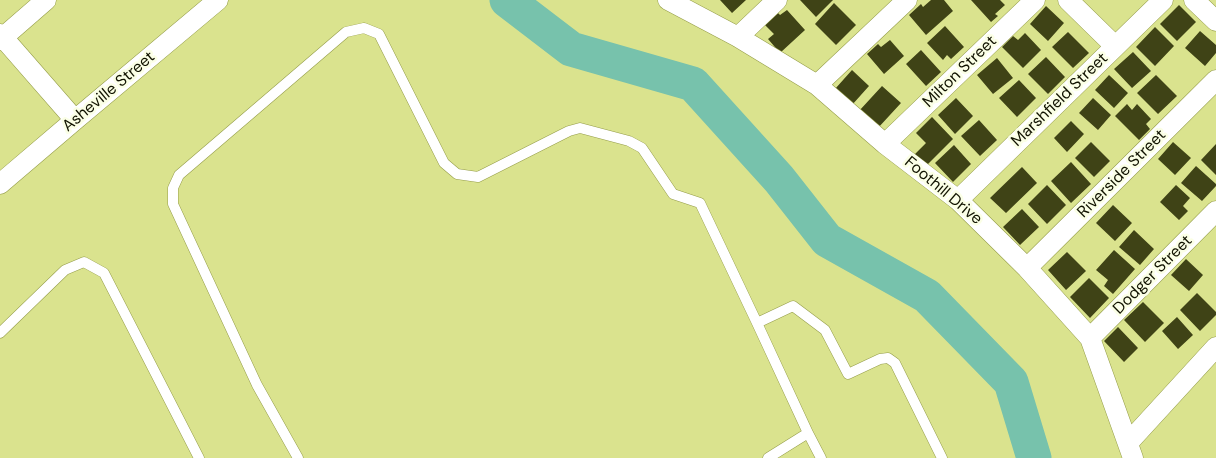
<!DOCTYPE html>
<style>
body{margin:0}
canvas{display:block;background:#dae38e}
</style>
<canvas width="1216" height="458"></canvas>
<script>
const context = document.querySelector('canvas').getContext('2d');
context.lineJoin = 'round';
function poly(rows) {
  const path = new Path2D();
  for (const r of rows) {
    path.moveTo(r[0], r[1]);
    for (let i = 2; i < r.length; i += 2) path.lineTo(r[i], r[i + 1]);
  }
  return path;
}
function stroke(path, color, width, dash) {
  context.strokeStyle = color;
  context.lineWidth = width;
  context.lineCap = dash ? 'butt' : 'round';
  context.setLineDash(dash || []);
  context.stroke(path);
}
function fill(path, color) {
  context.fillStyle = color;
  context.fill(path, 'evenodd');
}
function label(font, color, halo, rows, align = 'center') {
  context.font = font + ' "DM Sans",sans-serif';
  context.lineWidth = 5;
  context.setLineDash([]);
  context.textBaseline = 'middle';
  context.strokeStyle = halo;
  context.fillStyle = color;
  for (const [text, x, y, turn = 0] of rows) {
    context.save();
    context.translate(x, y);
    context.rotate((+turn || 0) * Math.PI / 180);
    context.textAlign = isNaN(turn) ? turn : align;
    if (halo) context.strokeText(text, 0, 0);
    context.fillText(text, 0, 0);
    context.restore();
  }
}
stroke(poly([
 [507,0,571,49,693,84,779,179,827,240,927,296,1011,382,1034,458]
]), '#77c2ac', 35);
fill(poly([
 [720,0,746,0,732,13],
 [800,0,833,0,816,17],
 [931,0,944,0,953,11,926,35,909,15,921,4,923,7],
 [971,0,1000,0,1005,5,995,14,998,16,991,22],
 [834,3,856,25,836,45,815,24],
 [1179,5,1196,22,1177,41,1160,24],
 [1046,6,1064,23,1048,41,1030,24],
 [787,10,805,30,780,53,768,39,774,34,765,25,778,13,780,15],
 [945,26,964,47,951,59,947,55,943,60,927,43],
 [1155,27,1174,46,1155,66,1136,47],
 [1200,31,1216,45,1216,53,1205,66,1185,48],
 [1068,32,1089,53,1073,68,1052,47],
 [1025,33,1041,50,1023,68,1002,47,1013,36,1018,40],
 [890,40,904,56,884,74,867,54,878,44,881,47],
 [921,50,941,72,926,86,906,64],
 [1133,52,1151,71,1132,88,1114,69],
 [1046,57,1065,77,1048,94,1028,74],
 [997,58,1013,78,993,94,977,75],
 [852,70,869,86,852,105,835,89],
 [1109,75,1128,93,1114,108,1095,90],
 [1156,75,1177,96,1158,114,1137,93],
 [1019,80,1036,98,1017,117,999,98],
 [882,86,901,103,878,128,859,111],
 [956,98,973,116,955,134,938,115],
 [1093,98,1111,115,1098,130,1079,113],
 [1127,104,1132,110,1137,104,1151,119,1146,124,1150,129,1139,140,1115,116],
 [932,117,953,139,925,167,913,156,926,143,916,133],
 [979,120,997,140,980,156,961,136],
 [1071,121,1084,134,1067,152,1054,138],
 [1091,142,1110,161,1094,177,1075,158],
 [1173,142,1191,158,1175,175,1158,159],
 [1216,144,1216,175,1201,160],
 [954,145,971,164,953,182,935,163],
 [1071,162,1091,184,1071,203,1051,181],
 [1196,166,1216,184,1216,186,1202,201,1181,183],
 [1022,167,1037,183,1006,213,990,198],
 [1047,185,1066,205,1047,224,1028,204],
 [1176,185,1190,198,1183,206,1188,211,1179,220,1160,202],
 [1113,205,1132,223,1115,241,1096,223],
 [1022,209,1039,227,1020,245,1003,227],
 [1134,230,1154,249,1140,265,1119,247],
 [1114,250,1135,269,1113,294,1104,286,1108,280,1096,270],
 [1067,252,1086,271,1066,290,1048,270],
 [1186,259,1203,275,1189,291,1171,275],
 [1089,278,1109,298,1090,318,1070,297],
 [1197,293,1216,312,1216,315,1200,331,1180,310],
 [1143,302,1164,323,1145,342,1124,320],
 [1177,317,1193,335,1178,349,1162,331],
 [1118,327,1138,348,1124,362,1104,341]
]), '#3f4316');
const service = poly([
 [757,323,793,306,825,330,848,374,880,359,888,358,895,363,942,458],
 [0,333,65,270,84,262,104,273,199,458],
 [298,458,257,385,173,204,173,188,179,175,346,32,364,28,379,34,444,163,457,174,478,177,569,131,580,128,629,141,642,148,673,194,700,203,757,323,808,433,821,458],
 [768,458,808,433]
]);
const minor = poly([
 [668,0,738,37,817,85,885,144,958,200,1027,268,1090,338,1133,458],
 [1068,0,1115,46],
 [1194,0,1216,21],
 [0,34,75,120],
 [738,37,777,0],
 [0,40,46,0],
 [817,85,907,0],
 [885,144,1035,0],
 [0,184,75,120,218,0],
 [958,200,1163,0],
 [1027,268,1216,80],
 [1090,338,1216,211],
 [1128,443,1216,347]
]);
stroke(service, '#959d49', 11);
stroke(minor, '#959d49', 21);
stroke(service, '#fff', 10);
stroke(minor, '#fff', 20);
label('16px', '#111300', '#fbffe6', [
 ["Milton Street",960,72,-44],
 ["Asheville Street",109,92,-40],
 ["Marshfield Street",1060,100,-44],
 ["Riverside Street",1122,174,-45],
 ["Foothill Drive",943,191,40],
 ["Dodger Street",1153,275,-45]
]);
</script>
